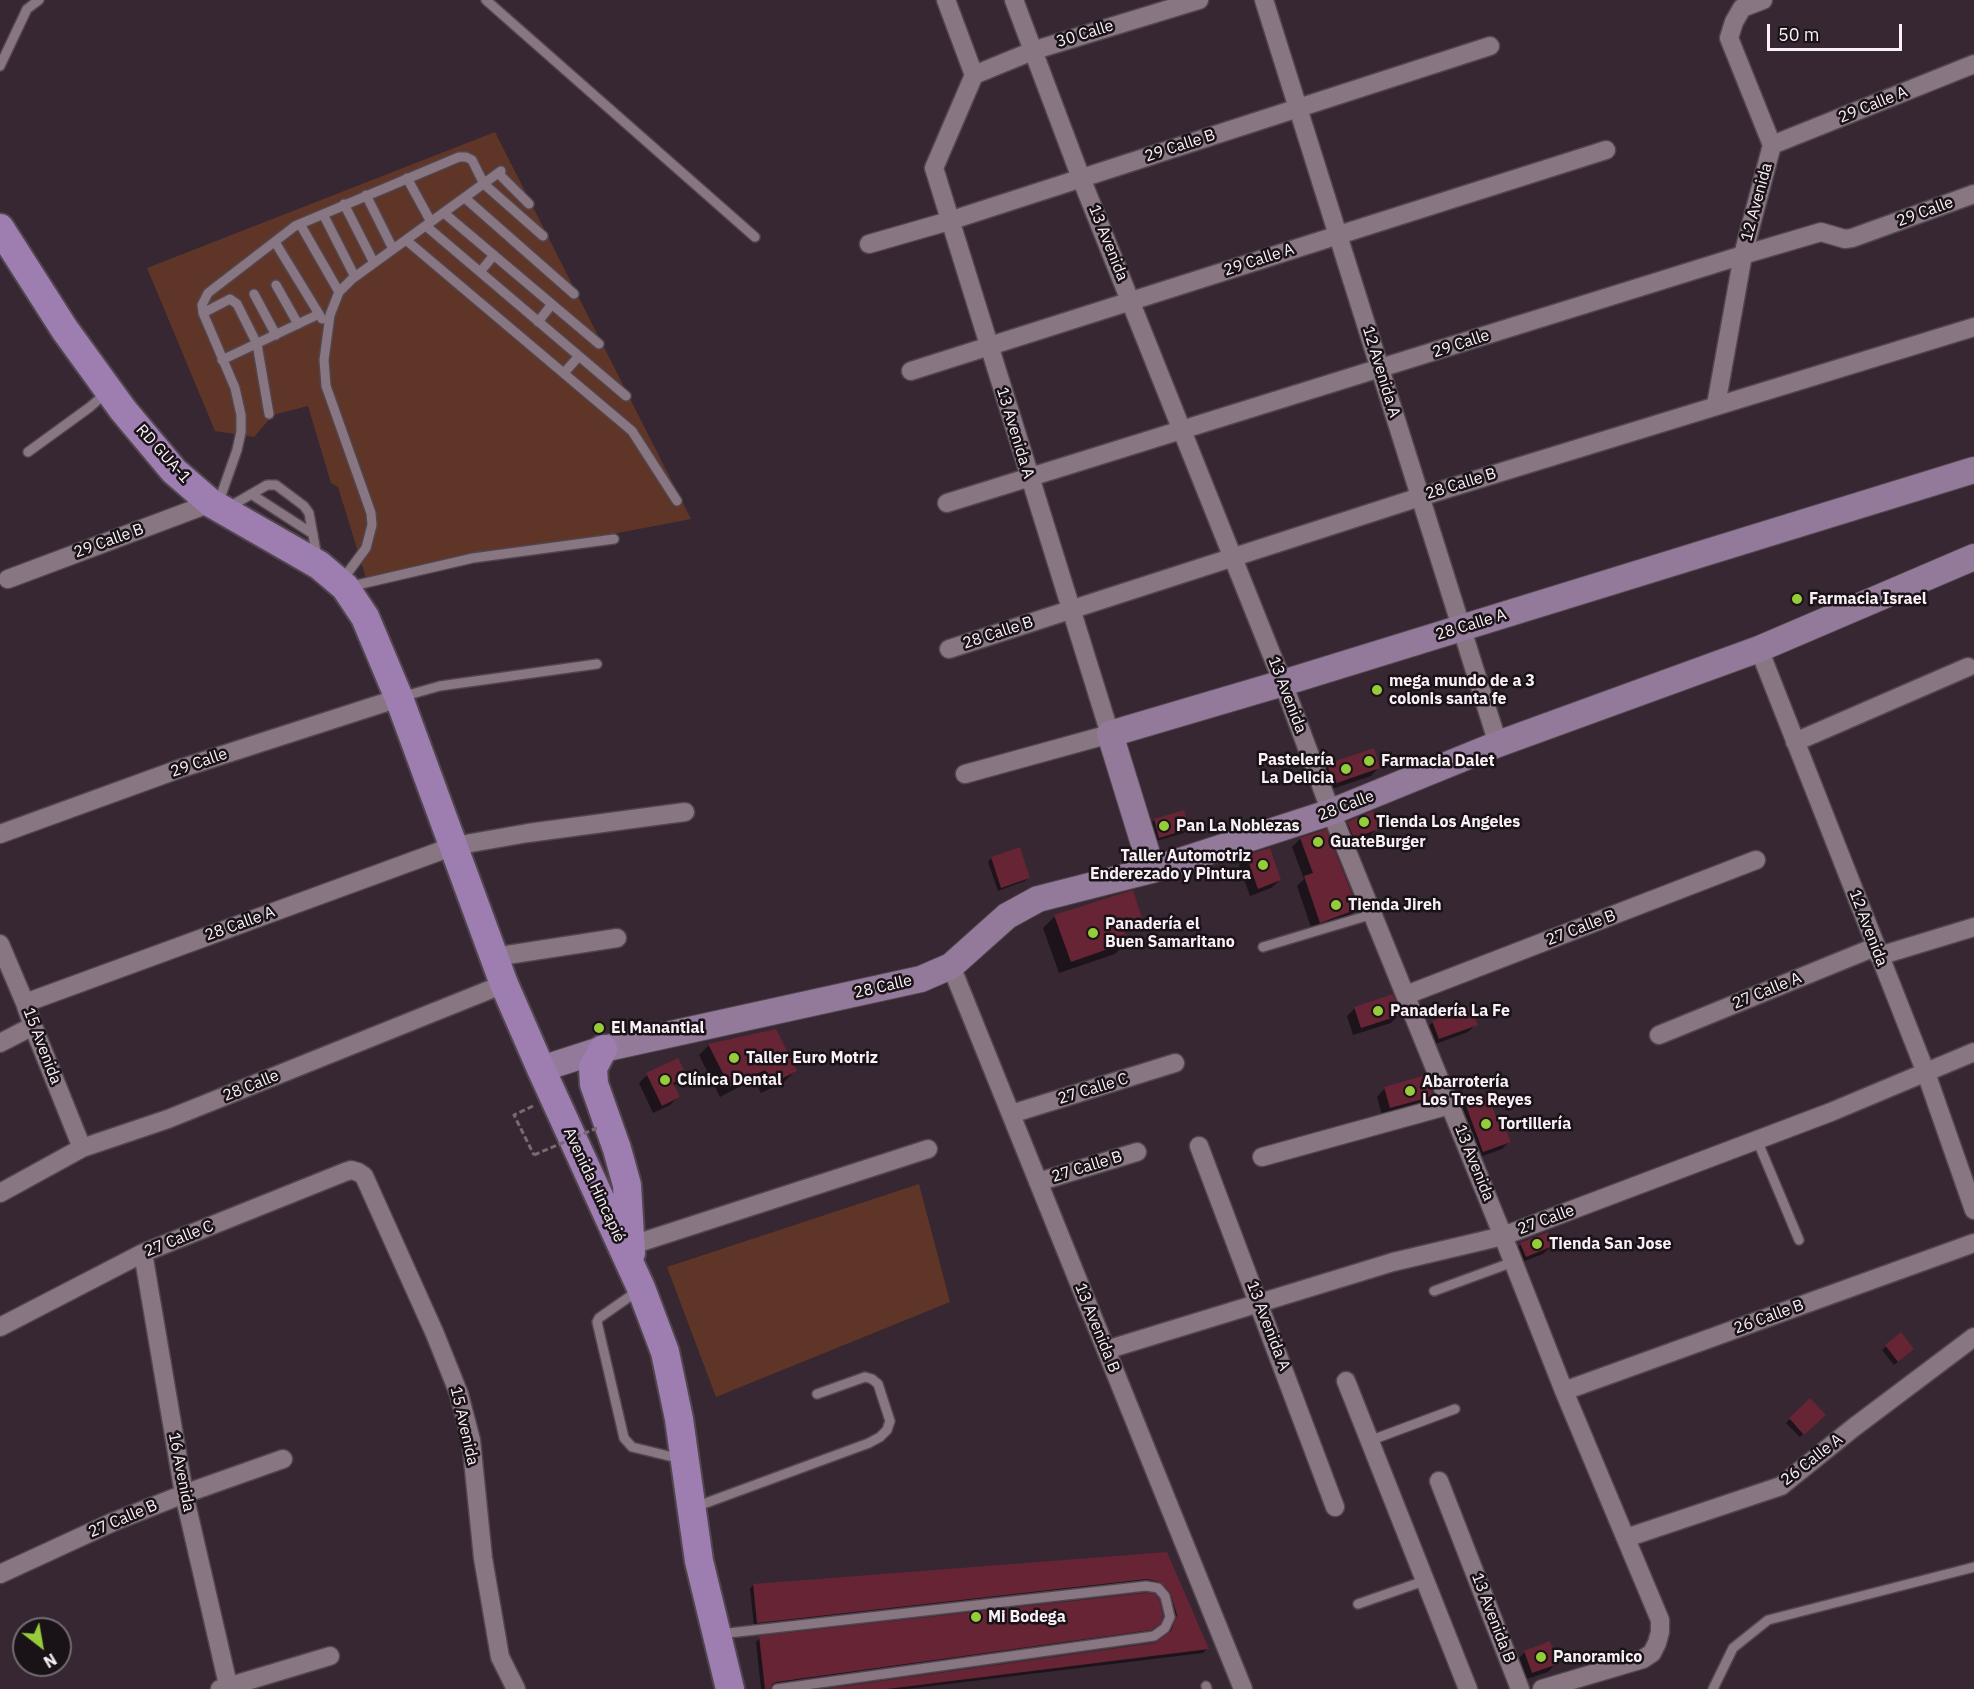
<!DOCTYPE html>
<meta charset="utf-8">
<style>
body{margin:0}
#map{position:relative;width:1974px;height:1689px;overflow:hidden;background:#362732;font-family:"IBM Plex Sans",sans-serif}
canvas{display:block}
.north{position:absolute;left:12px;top:1617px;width:60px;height:60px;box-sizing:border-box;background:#191317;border:2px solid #736b71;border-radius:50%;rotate:149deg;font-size:16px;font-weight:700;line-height:24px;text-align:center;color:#faf0f7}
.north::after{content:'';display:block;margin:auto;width:21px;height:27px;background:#96cc39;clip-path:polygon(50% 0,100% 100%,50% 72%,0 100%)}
.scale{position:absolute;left:1767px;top:24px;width:135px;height:27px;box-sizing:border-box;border:3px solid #faf0f7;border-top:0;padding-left:8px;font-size:18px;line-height:21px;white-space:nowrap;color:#faf0f7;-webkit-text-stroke:4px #191317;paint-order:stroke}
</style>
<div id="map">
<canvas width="1974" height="1689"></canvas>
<div class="north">N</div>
<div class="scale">50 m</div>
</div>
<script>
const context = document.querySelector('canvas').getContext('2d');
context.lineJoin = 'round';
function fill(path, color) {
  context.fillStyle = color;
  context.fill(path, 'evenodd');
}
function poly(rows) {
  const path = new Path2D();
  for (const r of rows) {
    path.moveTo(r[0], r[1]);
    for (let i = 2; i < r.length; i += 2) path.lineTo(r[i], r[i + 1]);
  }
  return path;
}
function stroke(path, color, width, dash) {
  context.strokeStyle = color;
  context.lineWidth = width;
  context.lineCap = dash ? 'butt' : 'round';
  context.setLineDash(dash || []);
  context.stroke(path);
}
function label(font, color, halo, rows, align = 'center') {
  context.font = font + ' "IBM Plex Sans",sans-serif';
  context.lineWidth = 5;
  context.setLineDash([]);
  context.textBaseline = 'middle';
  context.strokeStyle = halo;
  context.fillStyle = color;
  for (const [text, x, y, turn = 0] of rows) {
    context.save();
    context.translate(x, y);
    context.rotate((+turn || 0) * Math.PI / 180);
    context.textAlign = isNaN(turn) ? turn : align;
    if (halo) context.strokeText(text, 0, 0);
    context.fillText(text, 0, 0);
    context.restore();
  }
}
fill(poly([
 [495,132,691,519,367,581,338,487,331,483,308,406,273,415,254,437,215,431,147,268],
 [919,1184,950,1302,716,1397,667,1267]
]), '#5f3528');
fill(poly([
 [1328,766,1379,767,1371,776,1326,791,1320,774],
 [1154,820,1188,829,1184,833,1156,841,1151,824],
 [1348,823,1378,828,1369,837,1345,845,1340,831],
 [1325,831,1357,909,1348,917,1312,930,1297,886,1304,879,1292,847,1300,839],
 [1247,857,1280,880,1271,888,1250,896,1239,865],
 [991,858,1029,878,1025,881,998,891,988,862],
 [1055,916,1140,917,1128,929,1123,931,1127,942,1115,954,1059,973,1043,928],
 [1355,1008,1399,1015,1391,1023,1353,1035,1347,1016],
 [1433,1022,1476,1024,1468,1032,1430,1046,1424,1030],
 [709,1045,795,1071,784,1082,761,1093,754,1079,720,1097,699,1055],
 [647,1075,686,1076,673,1086,678,1097,670,1105,653,1113,639,1083],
 [1385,1088,1432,1095,1424,1103,1382,1115,1377,1097],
 [1466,1105,1500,1130,1509,1142,1502,1149,1477,1158,1459,1111],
 [1521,1244,1552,1246,1543,1254,1517,1264,1513,1252],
 [1900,1334,1909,1353,1894,1365,1882,1350],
 [1810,1400,1824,1415,1800,1437,1786,1423],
 [1166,1553,1207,1649,1203,1653,907,1689,836,1689,1156,1644,1168,1635,1174,1620,1167,1595,1156,1585,754,1626,750,1589,753,1585],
 [1154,1627,1146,1633,771,1685,769,1689,761,1689,756,1642,760,1638],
 [1525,1652,1556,1663,1548,1672,1524,1680,1517,1660]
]), '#0007');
fill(poly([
 [1374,748,1380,768,1334,784,1327,764],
 [1184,810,1189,829,1159,838,1154,819],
 [1373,811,1379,829,1354,838,1347,822],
 [1326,829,1358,909,1320,923,1304,876,1313,873,1300,838],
 [1020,847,1030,878,1001,888,991,857],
 [1270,848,1281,880,1258,889,1246,855],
 [1133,890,1142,918,1122,924,1128,942,1071,962,1054,915],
 [1393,994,1401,1015,1361,1028,1354,1007],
 [1471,1006,1478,1025,1439,1039,1432,1021],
 [776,1029,797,1071,771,1084,765,1070,730,1087,708,1044],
 [678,1058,687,1076,673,1083,680,1097,662,1106,646,1073],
 [1426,1075,1434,1096,1390,1108,1384,1087],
 [1488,1095,1500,1128,1504,1126,1511,1142,1483,1152,1465,1103],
 [1548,1232,1553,1246,1526,1257,1520,1243],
 [1901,1332,1914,1349,1898,1362,1885,1345],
 [1810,1398,1826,1415,1804,1435,1789,1418],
 [1167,1552,1209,1649,887,1689,825,1689,1155,1643,1171,1631,1177,1615,1170,1592,1160,1582,1147,1579,757,1623,753,1584],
 [1146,1593,1155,1594,1159,1599,1163,1616,1160,1624,1151,1630,776,1682,772,1684,770,1689,765,1689,759,1636],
 [1550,1641,1558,1664,1532,1673,1524,1651]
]), '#662434');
const lane = poly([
 [486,0,755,237],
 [0,66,27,9,39,0],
 [498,173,529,204],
 [407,178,431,222],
 [366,195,393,249],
 [465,198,574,294],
 [344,204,374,263],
 [444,213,599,344],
 [323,214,355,277],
 [300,224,339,292],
 [426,226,626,396],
 [406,240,632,431,677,501],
 [275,242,322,319],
 [480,272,494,255],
 [276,285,298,324],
 [254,294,276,335],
 [203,313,230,299,237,304,257,344,269,414],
 [538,322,552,304],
 [222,360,319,314],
 [564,373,579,356],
 [28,452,90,407,107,392],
 [251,494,313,534],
 [218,504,237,450,241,432,241,415,235,388,203,313,202,305,208,293,295,226,459,157,466,157,472,160,484,184,543,236],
 [229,507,267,485,276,485,304,506,309,513,317,557],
 [343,579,366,548,372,525,371,513,326,386,324,360,330,315,339,292,352,279,501,171],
 [348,587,473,558,614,539],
 [401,697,440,686,597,664],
 [1263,947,1373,914],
 [1757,1140,1799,1240],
 [639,1290,599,1318,597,1322,624,1438,632,1447,681,1459],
 [1434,1291,1513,1262],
 [1369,1441,1455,1409],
 [695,1507,869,1443,880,1437,887,1430,890,1421,878,1384,872,1379,865,1377,817,1394],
 [1358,1604,1424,1581],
 [720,1634,1146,1586,1158,1588,1165,1596,1170,1617,1165,1628,1154,1636,777,1689],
 [1206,1686,1207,1689],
 [1713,1689,1733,1648,1768,1620,1974,1567]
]);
const street = poly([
 [946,0,974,75,934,168,1110,734,965,774],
 [1014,0,1081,178,1283,683,1331,812,1503,1236,1564,1391,1660,1620,1660,1632,1657,1643,1652,1653,1643,1659,1542,1689],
 [1264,0,1498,744],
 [974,75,1035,50,1199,0],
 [1772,145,1974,64],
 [869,244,949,221,1490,46],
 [911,371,1606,150],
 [1716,405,1743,255,1772,145,1729,38,1734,22,1742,8,1763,0],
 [947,503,1743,255,1821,232,1845,239,1852,238,1974,194],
 [8,579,211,503],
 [949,649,1420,497,1974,327],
 [1759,649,1926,1073,1974,1210],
 [1795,742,1968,667],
 [0,834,179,769,399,698],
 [0,944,25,1003,33,1026,82,1148],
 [1879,956,1974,927],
 [494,957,617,938],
 [951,966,1243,1689],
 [1406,995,1756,860],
 [25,1003,454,846,528,833,685,812],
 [1659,1035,1875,947],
 [0,1043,33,1026],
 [1011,1114,1175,1063],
 [1199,1146,1335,1507],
 [1262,1157,1450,1105],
 [1038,1182,1137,1152],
 [0,1193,82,1148,168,1119,504,984],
 [629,1246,928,1149],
 [143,1253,184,1494,229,1689],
 [0,1327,143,1253,345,1172,351,1170,358,1172,364,1176,435,1334,459,1394,471,1440,483,1558,500,1657,516,1689],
 [1106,1350,1393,1262,1503,1236,1831,1112,1974,1052],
 [1346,1381,1468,1689],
 [1564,1391,1974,1243],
 [1439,1481,1520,1689],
 [1626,1538,1781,1486,1853,1428,1974,1337],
 [0,1574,113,1522,184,1494,283,1459],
 [220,1689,330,1656]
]);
const secondary = poly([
 [1152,870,1110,734,1283,683,1974,470],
 [541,1069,603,1049,921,979,951,966,1007,916,1038,899,1152,870,1331,812,1498,744,1759,649,1974,557]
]);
const primary = poly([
 [0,228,65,330,123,410,174,471,211,503,319,565,345,587,365,617,399,698,504,984,541,1069,641,1288,665,1352,679,1419,699,1561,730,1689],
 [603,1049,593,1068,594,1084,617,1149,627,1185,631,1253]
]);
stroke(lane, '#52464e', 12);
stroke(street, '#52464e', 21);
stroke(secondary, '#52464e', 28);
stroke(primary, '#52464e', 32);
stroke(poly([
 [533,1106,514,1115,534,1155]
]), '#776a73', 3, [6, 3]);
stroke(lane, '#887682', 9);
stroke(street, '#887682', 18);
stroke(secondary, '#937a9a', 26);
stroke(primary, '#9e7eb1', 28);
stroke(poly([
 [534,1155,597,1128]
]), '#776a73', 3, [6, 3]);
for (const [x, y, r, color] of [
 [1797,599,6,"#96cc39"],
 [1377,690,6,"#96cc39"],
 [1369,761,6,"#96cc39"],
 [1346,769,6,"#96cc39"],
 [1364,822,6,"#96cc39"],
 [1164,826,6,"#96cc39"],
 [1318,842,6,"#96cc39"],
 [1263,865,6,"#96cc39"],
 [1336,905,6,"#96cc39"],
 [1093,933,6,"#96cc39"],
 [1378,1011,6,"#96cc39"],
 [599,1028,6,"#96cc39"],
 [734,1058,6,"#96cc39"],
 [665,1080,6,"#96cc39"],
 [1410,1091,6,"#96cc39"],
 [1486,1124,6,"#96cc39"],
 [1537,1244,6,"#96cc39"],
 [976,1617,6,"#96cc39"],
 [1541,1657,6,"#96cc39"]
]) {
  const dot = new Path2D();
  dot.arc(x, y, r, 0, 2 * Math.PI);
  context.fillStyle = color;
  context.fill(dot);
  stroke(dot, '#191317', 2);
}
label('16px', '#faf0f7', '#191317', [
 ["30 Calle",1085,34,-17],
 ["29 Calle A",1873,105,-22],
 ["29 Calle B",1180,146,-18],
 ["12 Avenida",1757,202,-75],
 ["29 Calle",1925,212,-20],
 ["13 Avenida",1108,243,68],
 ["29 Calle A",1259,260,-18],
 ["29 Calle",1461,344,-18],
 ["12 Avenida A",1381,372,73],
 ["13 Avenida A",1015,433,73],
 ["RD GUA-1",163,454,48],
 ["28 Calle B",1461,484,-17],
 ["29 Calle B",109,541,-20],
 ["28 Calle A",1471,625,-17],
 ["28 Calle B",998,633,-18],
 ["13 Avenida",1287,695,69],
 ["29 Calle",199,763,-19],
 ["28 Calle",1346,806,-21],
 ["28 Calle A",240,924,-20],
 ["27 Calle B",1581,928,-21],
 ["12 Avenida",1868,928,69],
 ["28 Calle",883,987,-13],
 ["27 Calle A",1767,991,-22],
 ["15 Avenida",42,1046,69],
 ["28 Calle",251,1086,-22],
 ["27 Calle C",1093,1089,-17],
 ["13 Avenida",1474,1163,68],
 ["27 Calle B",1087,1167,-17],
 ["Avenida Hincapié",594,1185,65],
 ["27 Calle",1546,1220,-20],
 ["27 Calle C",179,1239,-22],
 ["26 Calle B",1769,1317,-20],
 ["13 Avenida A",1268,1326,69],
 ["13 Avenida B",1097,1328,68],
 ["15 Avenida",464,1426,77],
 ["26 Calle A",1812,1460,-38],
 ["16 Avenida",181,1472,79],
 ["27 Calle B",123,1519,-23],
 ["13 Avenida B",1493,1618,69]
]);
label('bold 16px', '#faf0f7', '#191317', [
 ["Farmacia Israel",1809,599],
 ["mega mundo de a 3",1389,681],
 ["colonis santa fe",1389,699],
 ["Pastelería",1334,760,"right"],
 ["La Delicia",1334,778,"right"],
 ["Farmacia Dalet",1381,761],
 ["Tienda Los Angeles",1376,822],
 ["Pan La Noblezas",1176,826],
 ["GuateBurger",1330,842],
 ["Taller Automotriz",1251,856,"right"],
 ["Enderezado y Pintura",1251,874,"right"],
 ["Tienda Jireh",1348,905],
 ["Panadería el",1105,924],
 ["Buen Samaritano",1105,942],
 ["Panadería La Fe",1390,1011],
 ["El Manantial",611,1028],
 ["Taller Euro Motriz",746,1058],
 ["Clínica Dental",677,1080],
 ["Abarrotería",1422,1082],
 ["Los Tres Reyes",1422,1100],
 ["Tortillería",1498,1124],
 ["Tienda San Jose",1549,1244],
 ["Mi Bodega",988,1617],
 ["Panoramico",1553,1657]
], 'left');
</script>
